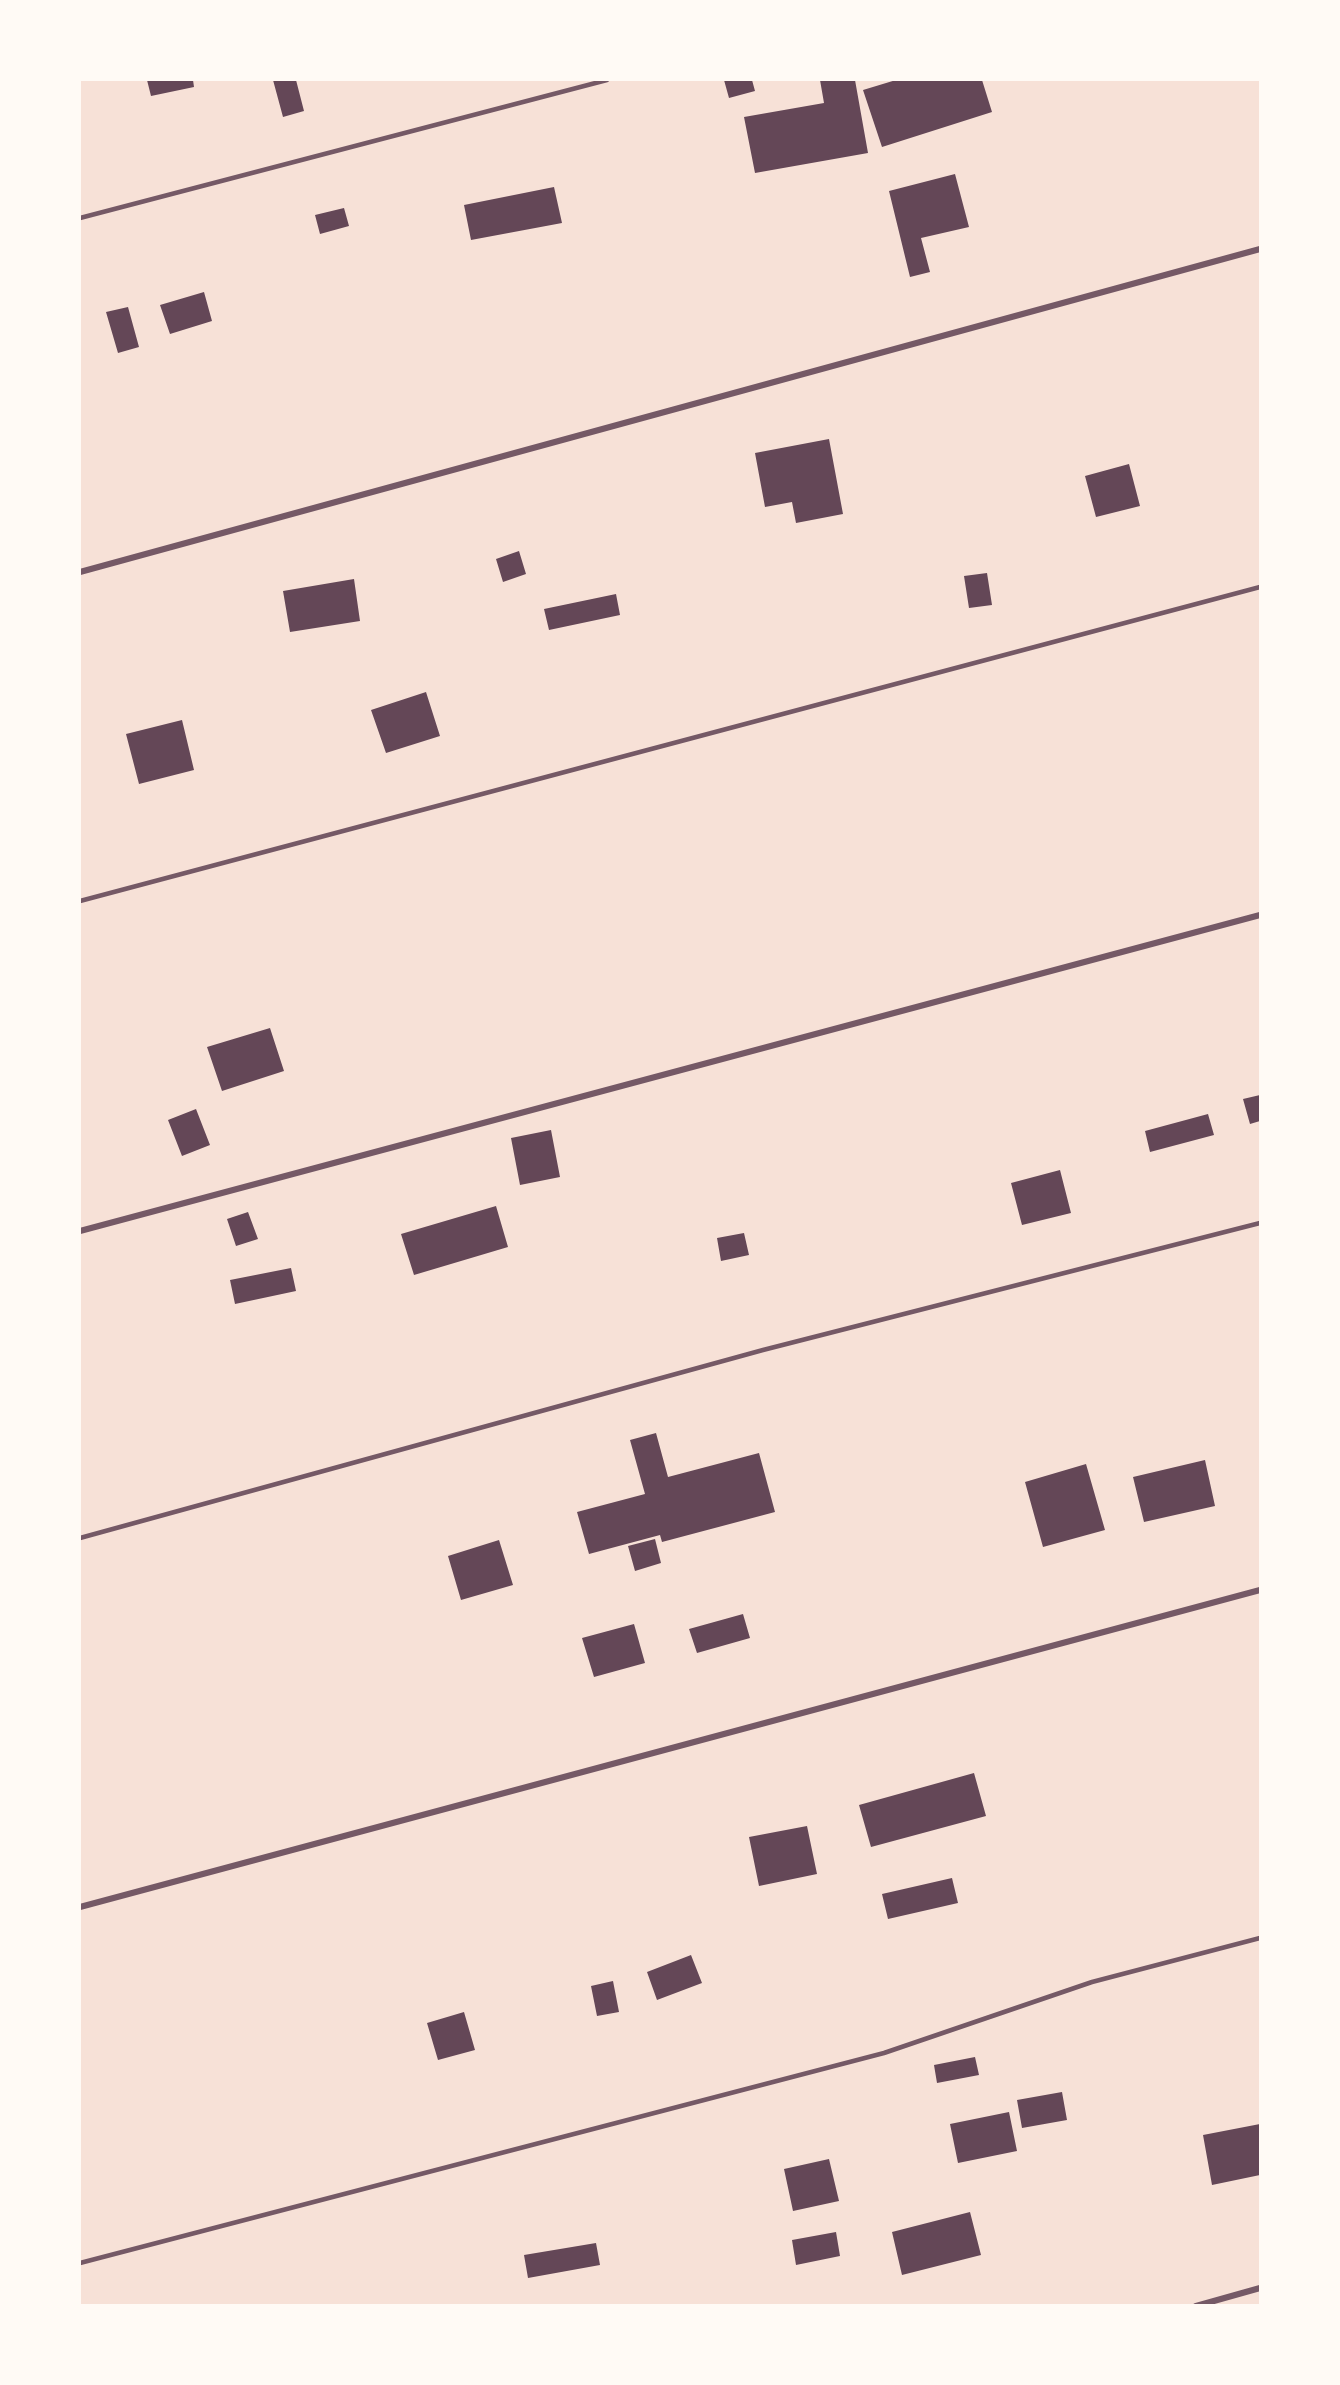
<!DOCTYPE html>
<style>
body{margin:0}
#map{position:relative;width:1340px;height:2385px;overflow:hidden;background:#f7e1d7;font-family:"Noto Sans",sans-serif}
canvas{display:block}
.frame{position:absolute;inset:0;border:81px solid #fffaf5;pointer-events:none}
</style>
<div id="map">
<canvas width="1340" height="2385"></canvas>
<div class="frame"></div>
</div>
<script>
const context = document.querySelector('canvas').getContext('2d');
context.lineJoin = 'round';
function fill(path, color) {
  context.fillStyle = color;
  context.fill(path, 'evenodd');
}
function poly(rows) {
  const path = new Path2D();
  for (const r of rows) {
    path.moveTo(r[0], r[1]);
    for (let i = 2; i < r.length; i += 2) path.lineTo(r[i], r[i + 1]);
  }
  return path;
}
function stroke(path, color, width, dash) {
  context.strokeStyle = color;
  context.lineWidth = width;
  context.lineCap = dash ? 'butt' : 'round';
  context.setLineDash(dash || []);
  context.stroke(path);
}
fill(poly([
 [147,80,193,80,194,87,151,96],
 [273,80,296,80,304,111,283,117],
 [724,80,752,80,755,91,729,98],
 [820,80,855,80,868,153,755,173,744,117,824,103],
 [896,80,982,80,992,112,882,147,863,90],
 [955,174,969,227,921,238,930,272,910,277,889,191],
 [554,187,562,223,471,240,464,205],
 [344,208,349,226,320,234,315,215],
 [204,292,212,321,170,334,160,305],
 [128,307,139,347,118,353,106,312],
 [829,439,843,514,796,523,792,502,765,507,755,453],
 [1129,464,1140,506,1096,517,1085,476],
 [519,551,526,574,503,582,496,559],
 [987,573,992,605,969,608,964,576],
 [354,579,360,621,290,632,283,591],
 [616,594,620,615,549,630,544,609],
 [426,692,440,736,386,753,371,710],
 [182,720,194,770,139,784,126,734],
 [270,1028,284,1071,222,1091,207,1047],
 [1260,1095,1260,1121,1250,1124,1243,1099],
 [196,1109,210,1145,182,1156,168,1120],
 [1208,1114,1214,1135,1150,1152,1145,1131],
 [551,1130,560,1177,520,1185,511,1138],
 [1060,1170,1071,1213,1022,1225,1011,1183],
 [496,1206,508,1247,414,1275,401,1234],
 [248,1212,258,1239,236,1246,227,1219],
 [744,1233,749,1255,721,1261,717,1238],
 [291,1268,296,1291,235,1304,230,1280],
 [656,1433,668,1477,759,1453,775,1512,662,1542,660,1535,589,1554,577,1512,645,1494,630,1440],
 [1205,1460,1215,1506,1144,1522,1133,1477],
 [1086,1464,1105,1530,1043,1547,1025,1482],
 [655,1539,661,1563,635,1571,628,1546],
 [499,1540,513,1585,461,1600,448,1556],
 [743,1614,750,1638,697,1653,689,1629],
 [634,1624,645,1663,594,1677,582,1638],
 [974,1773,986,1816,871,1847,859,1805],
 [807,1826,817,1874,759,1886,749,1837],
 [952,1878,958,1903,888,1919,882,1894],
 [691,1955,702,1983,657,2000,647,1972],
 [613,1981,619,2012,597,2016,591,1986],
 [464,2012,475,2050,438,2060,427,2023],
 [975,2057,979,2075,937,2083,934,2065],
 [1062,2092,1067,2120,1022,2128,1017,2100],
 [1009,2112,1017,2151,958,2163,950,2124],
 [1260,2124,1260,2175,1212,2185,1203,2135],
 [829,2159,839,2201,793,2211,784,2169],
 [970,2212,981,2255,902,2275,892,2232],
 [836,2232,840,2256,796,2265,792,2240],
 [596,2243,600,2265,528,2278,524,2255]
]), '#644757');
stroke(poly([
 [80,218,607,80],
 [80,901,1260,587],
 [80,1538,763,1350,1260,1223],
 [80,2263,884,2053,1092,1982,1260,1938]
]), '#755966', 4.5);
stroke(poly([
 [80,572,1260,249],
 [80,1231,1260,915],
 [80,1907,1260,1590],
 [1196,2306,1260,2288]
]), '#755966', 6);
</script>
